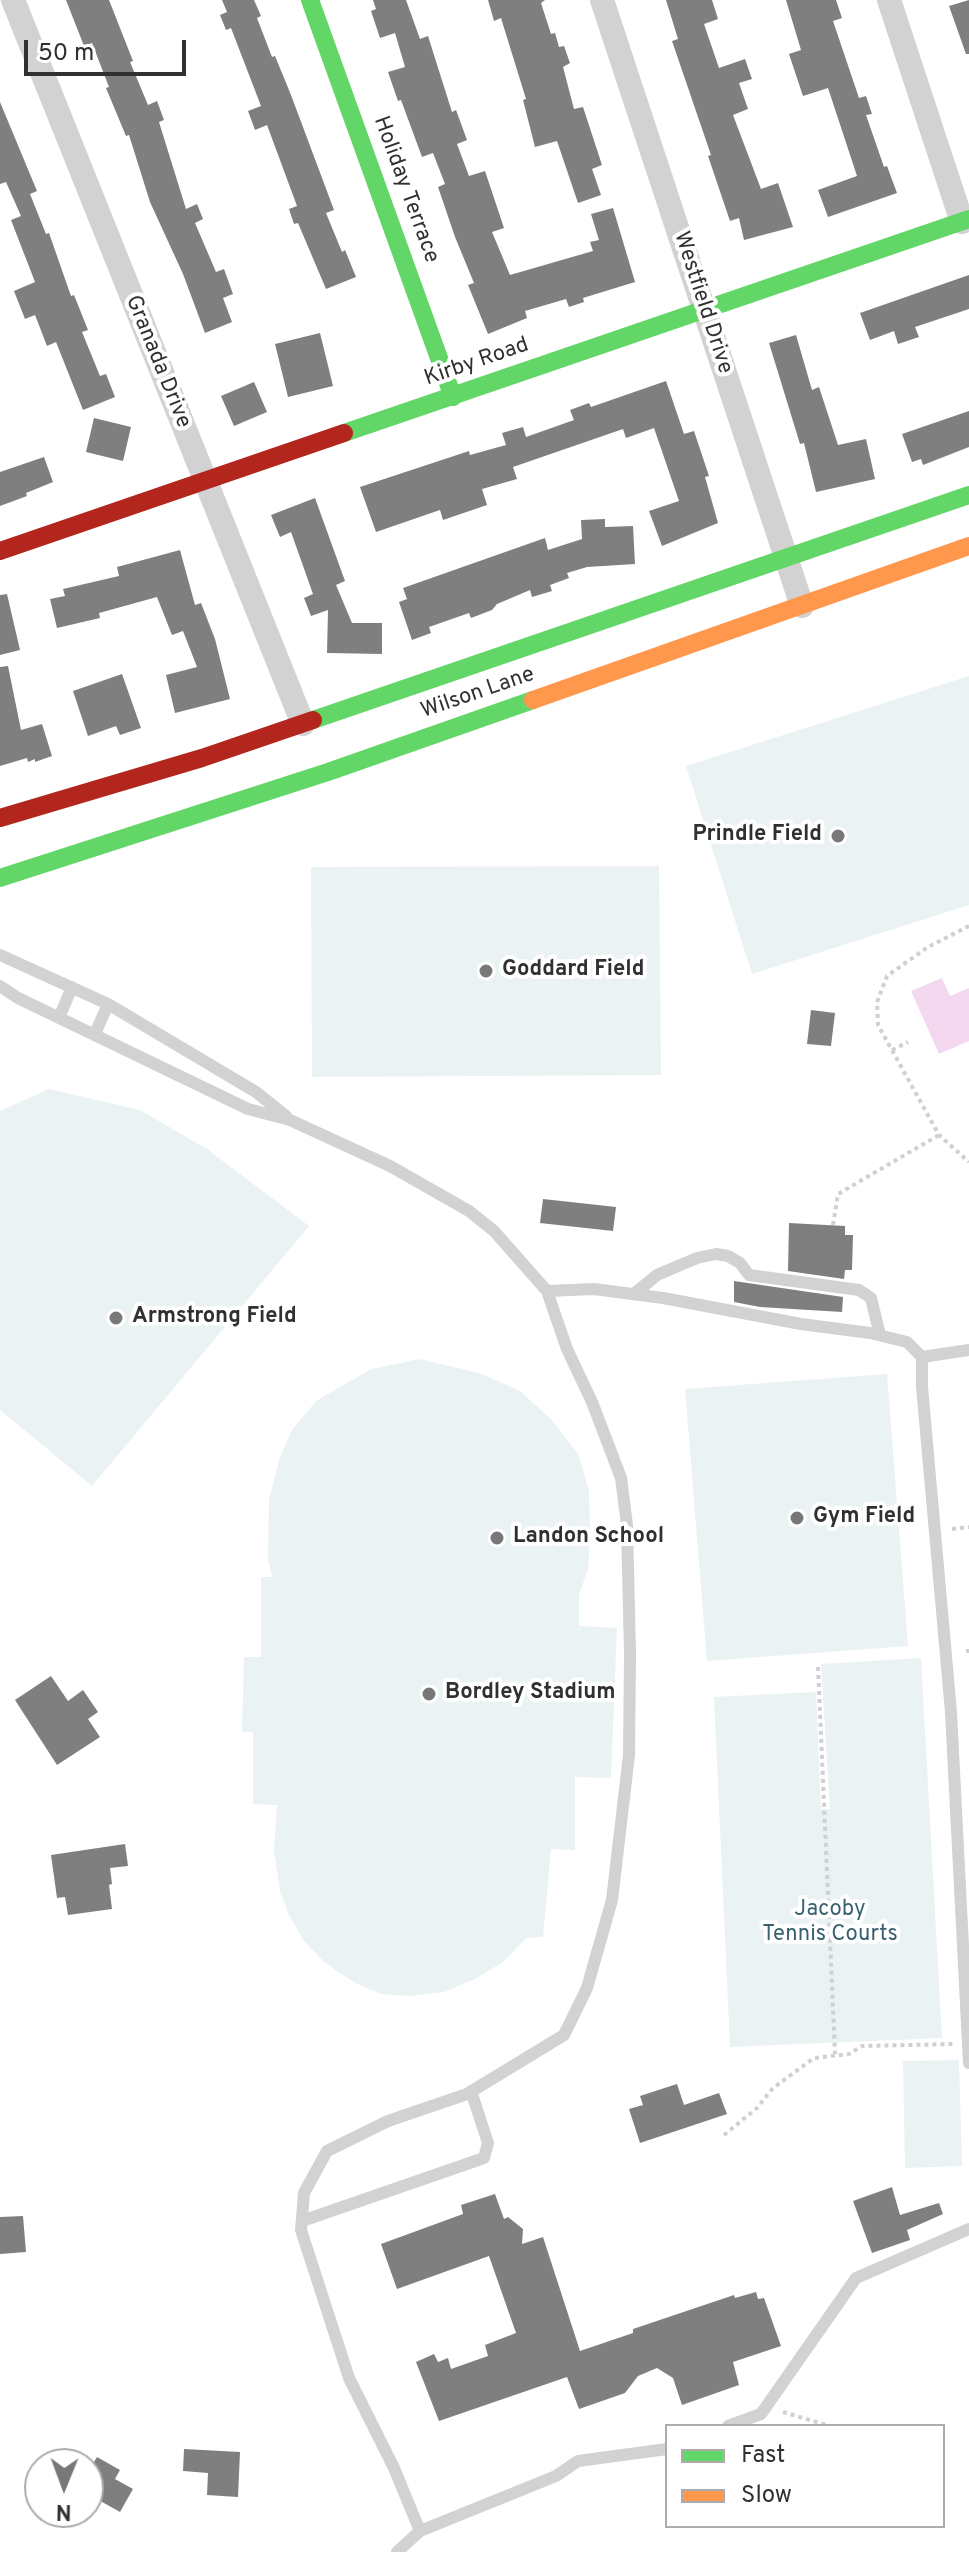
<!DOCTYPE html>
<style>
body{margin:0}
#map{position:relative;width:969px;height:2552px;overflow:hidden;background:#fff;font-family:Overpass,sans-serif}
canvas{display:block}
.legend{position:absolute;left:665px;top:2424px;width:280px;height:104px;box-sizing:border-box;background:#fff;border:2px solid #acacac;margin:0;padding:10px 14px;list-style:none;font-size:24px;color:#303030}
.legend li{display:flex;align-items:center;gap:16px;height:40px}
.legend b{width:40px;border:2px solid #acacac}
.north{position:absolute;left:24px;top:2448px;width:80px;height:80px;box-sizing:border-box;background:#fff;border:2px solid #acacac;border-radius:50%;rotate:181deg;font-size:22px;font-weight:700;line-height:32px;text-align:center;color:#303030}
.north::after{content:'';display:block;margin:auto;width:28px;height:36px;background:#787878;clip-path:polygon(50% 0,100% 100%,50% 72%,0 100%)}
.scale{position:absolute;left:24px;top:40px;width:162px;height:36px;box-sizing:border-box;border:4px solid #303030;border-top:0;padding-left:10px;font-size:24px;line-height:28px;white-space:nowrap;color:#303030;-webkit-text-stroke:6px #fff;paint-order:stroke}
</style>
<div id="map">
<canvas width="969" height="2552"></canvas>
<ul class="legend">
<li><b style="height:10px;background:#63d668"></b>Fast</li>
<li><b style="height:10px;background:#ff974d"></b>Slow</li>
</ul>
<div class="north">N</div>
<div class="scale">50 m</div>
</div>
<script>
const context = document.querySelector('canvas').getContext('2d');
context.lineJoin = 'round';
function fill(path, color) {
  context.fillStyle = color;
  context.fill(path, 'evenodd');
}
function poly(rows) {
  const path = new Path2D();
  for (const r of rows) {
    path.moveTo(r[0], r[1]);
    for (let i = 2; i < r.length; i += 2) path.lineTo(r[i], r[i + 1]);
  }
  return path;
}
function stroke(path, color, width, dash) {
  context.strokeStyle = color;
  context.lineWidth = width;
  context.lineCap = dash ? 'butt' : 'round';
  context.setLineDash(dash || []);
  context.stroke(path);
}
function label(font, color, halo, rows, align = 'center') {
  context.font = font + ' Overpass,sans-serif';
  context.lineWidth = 8;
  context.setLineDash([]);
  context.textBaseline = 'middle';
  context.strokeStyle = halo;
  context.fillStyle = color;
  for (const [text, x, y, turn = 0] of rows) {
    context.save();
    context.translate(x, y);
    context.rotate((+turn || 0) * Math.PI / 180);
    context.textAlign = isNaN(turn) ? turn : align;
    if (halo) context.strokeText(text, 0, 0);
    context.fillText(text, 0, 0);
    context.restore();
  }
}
fill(poly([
 [969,676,969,905,752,974,686,766],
 [659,866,661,1075,312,1077,311,867],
 [49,1089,140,1110,207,1149,309,1226,92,1486,0,1410,0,1111],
 [420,1359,482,1374,520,1391,552,1420,578,1454,589,1490,590,1536,588,1570,579,1594,579,1626,617,1628,611,1778,575,1777,575,1850,551,1849,543,1937,526,1938,503,1962,475,1979,444,1992,410,1996,381,1994,355,1983,324,1962,304,1941,289,1915,280,1891,274,1851,277,1805,253,1804,253,1732,242,1732,244,1657,261,1657,261,1577,272,1577,268,1560,269,1500,279,1460,292,1430,316,1401,338,1388,372,1369],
 [887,1374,908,1646,707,1661,685,1389],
 [921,1658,942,2038,730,2047,714,1697,816,1692,821,1809,830,1809,821,1664],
 [959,2060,962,2166,905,2168,903,2061]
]), '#ebf2f4');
fill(poly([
 [942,978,950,996,969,988,969,1041,939,1054,911,991]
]), '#f4d8f0');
fill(poly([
 [66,0,109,0,133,61,130,62,148,105,157,101,164,120,159,122,186,209,197,204,203,219,195,223,216,272,224,269,233,294,223,298,232,322,205,333,183,274,150,202,129,135,126,136,106,88,109,87,92,43,84,46],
 [222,0,254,0,261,16,257,18,272,57,275,56,291,95,334,210,326,213,342,252,345,250,356,277,326,289,298,223,294,224,289,209,297,206,267,125,255,130,248,111,261,106,231,28,226,30,220,15,227,12],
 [373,0,406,0,420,39,428,36,452,112,456,110,467,140,457,144,469,176,485,171,504,228,492,232,510,275,593,251,590,242,599,240,591,214,613,208,635,282,583,298,584,302,569,307,566,299,525,311,527,318,488,334,468,285,474,283,455,237,438,187,445,184,433,153,422,157,401,100,398,101,388,72,405,67,395,33,380,38,371,11,376,9],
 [488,0,545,0,541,3,551,34,555,33,559,47,564,46,570,63,563,67,574,109,583,107,602,165,592,169,601,195,578,203,557,141,535,147,523,100,526,99,501,18,494,21],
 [666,0,712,0,718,19,704,24,719,68,745,59,752,79,739,83,748,109,733,115,761,189,778,183,793,227,744,240,739,218,730,221,708,156,711,155,672,41,678,39],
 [786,0,836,0,842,18,833,21,859,98,866,96,872,114,866,115,884,167,887,166,897,193,828,217,818,190,857,176,828,88,803,96,789,54,801,50],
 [969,0,969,54,966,54,949,6],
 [0,102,37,191,30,194,46,234,49,233,71,296,74,295,88,330,82,332,100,376,106,374,115,397,83,410,56,342,47,346,35,315,25,319,14,291,35,282,11,220,21,216,6,182,0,184],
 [969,275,969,309,915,327,919,337,898,344,894,331,870,340,860,313],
 [320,333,333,386,288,397,275,344],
 [796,335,812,390,819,387,838,445,866,439,875,479,816,492,804,443,800,444,769,343],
 [666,381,684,434,694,431,709,476,705,477,718,523,662,546,649,511,679,501,654,428,626,438,623,429,513,467,517,479,482,489,487,505,443,520,440,510,376,532,360,487,469,451,470,455,506,445,502,433,523,427,526,437,574,420,570,410,589,403,591,407],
 [254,382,267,412,234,426,221,396],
 [969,411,969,447,923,465,921,459,912,462,902,434],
 [94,418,131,427,123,461,86,452],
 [44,457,53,482,26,493,27,496,0,506,0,472],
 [315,498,345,581,336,585,352,623,382,623,382,654,327,653,328,610,311,616,304,598,313,594,291,532,280,537,271,515],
 [605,519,605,527,633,526,635,564,587,567,567,573,569,578,550,585,552,591,532,597,530,590,497,604,492,610,471,618,469,613,429,627,431,633,412,640,399,602,407,599,403,588,545,538,548,550,582,539,581,520],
 [180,550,195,605,201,603,215,639,230,699,175,713,166,675,197,667,183,631,172,635,157,597,99,613,100,618,57,628,50,599,65,596,63,589,119,576,117,567],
 [7,594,20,650,0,655,0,595],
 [8,666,21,730,42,724,52,756,35,762,35,759,28,762,27,758,0,766,0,667],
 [122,674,141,728,120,735,116,726,88,736,73,691],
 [811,1010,835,1013,831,1046,807,1044],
 [543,1199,616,1207,613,1231,540,1223],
 [789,1223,845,1226,845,1235,853,1235,852,1270,845,1270,844,1279,788,1271],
 [734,1281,843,1297,842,1312,760,1307,734,1302],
 [51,1676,68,1701,83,1690,98,1712,88,1719,100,1737,57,1765,15,1700],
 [125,1844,128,1866,110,1868,112,1884,109,1885,112,1909,68,1915,65,1897,57,1898,51,1855],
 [677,2084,684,2105,719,2093,727,2114,640,2143,629,2109,643,2105,640,2096],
 [892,2187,900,2215,939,2203,943,2214,907,2230,910,2240,872,2253,853,2201],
 [495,2194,504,2219,508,2217,523,2229,522,2244,543,2237,580,2351,633,2333,633,2329,734,2295,735,2298,756,2292,758,2299,764,2298,781,2346,733,2362,739,2385,682,2405,673,2378,657,2368,638,2376,625,2393,579,2409,567,2377,439,2421,416,2362,434,2354,438,2362,448,2358,451,2369,488,2356,485,2345,516,2333,489,2256,397,2289,381,2244,463,2214,461,2205],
 [23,2216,26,2252,0,2254,0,2217],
 [184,2449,240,2452,238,2497,207,2495,208,2473,183,2471],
 [97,2457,120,2470,115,2479,133,2489,120,2512,95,2498,97,2495,88,2490,88,2472]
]), '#7f7f7f');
stroke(poly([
 [969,926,928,947,887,976,877,1002,878,1025,939,1135,969,1162],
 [892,1050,908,1042],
 [833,1225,838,1194,939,1135],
 [952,1529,969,1527],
 [966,1651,969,1651],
 [818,1667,835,2054],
 [724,2135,757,2108,773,2088,814,2058,849,2054,862,2046,953,2044],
 [783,2412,830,2426]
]), '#d0d0d0', 4, [4, 4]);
stroke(poly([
 [0,955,108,1004,256,1092,286,1116],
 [0,986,18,998,248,1109,290,1120,390,1166,469,1211,494,1231,547,1291,567,1349,592,1402,621,1478,627,1525,630,1654,629,1755,612,1900,587,1988,564,2035,467,2094,388,2121,327,2151,304,2193,301,2230,349,2378,394,2468,420,2531],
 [59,1018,72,987],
 [95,1034,108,1004],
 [547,1291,594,1289,663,1298,801,1324,870,1333,907,1342,922,1357,922,1387,951,1712,969,2063],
 [634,1294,657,1275,697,1258,716,1254,728,1256,740,1263,749,1275,859,1290,871,1298,880,1335],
 [922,1357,969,1350],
 [302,2221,484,2158,488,2143,471,2091],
 [728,2426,761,2414,856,2278,969,2229],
 [397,2552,420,2531,556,2476,578,2461,667,2449]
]), '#d2d2d2', 12);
stroke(poly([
 [13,0,303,724],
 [602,0,802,606],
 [889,0,962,222]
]), '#d2d2d2', 24);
stroke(poly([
 [310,0,453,397],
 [344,433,969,219],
 [313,720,969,495],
 [0,878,328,772,533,700]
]), '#63d668', 18);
stroke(poly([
 [533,700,969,546]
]), '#ff974d', 18);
stroke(poly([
 [0,551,344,433],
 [0,818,202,758,313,720]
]), '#b3261e', 18);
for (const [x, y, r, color] of [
 [838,836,8,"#787878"],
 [486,971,8,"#787878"],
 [116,1318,8,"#787878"],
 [797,1518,8,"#787878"],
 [497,1538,8,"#787878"],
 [429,1694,8,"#787878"]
]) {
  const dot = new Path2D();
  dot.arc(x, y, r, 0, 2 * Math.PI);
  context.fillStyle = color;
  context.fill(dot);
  stroke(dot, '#fff', 3);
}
label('22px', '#303030', '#fff', [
 ["Holiday Terrace",405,190,70],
 ["Westfield Drive",702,303,72],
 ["Granada Drive",157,362,68],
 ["Kirby Road",477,363,-19],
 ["Wilson Lane",478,694,-19]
]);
label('bold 22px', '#303030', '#fff', [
 ["Prindle Field",822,836,"right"],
 ["Goddard Field",502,971],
 ["Armstrong Field",132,1318],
 ["Gym Field",813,1518],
 ["Landon School",513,1538],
 ["Bordley Stadium",445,1694]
], 'left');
label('22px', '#396070', '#fff', [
 ["Jacoby",830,1911],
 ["Tennis Courts",830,1936]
]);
</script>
